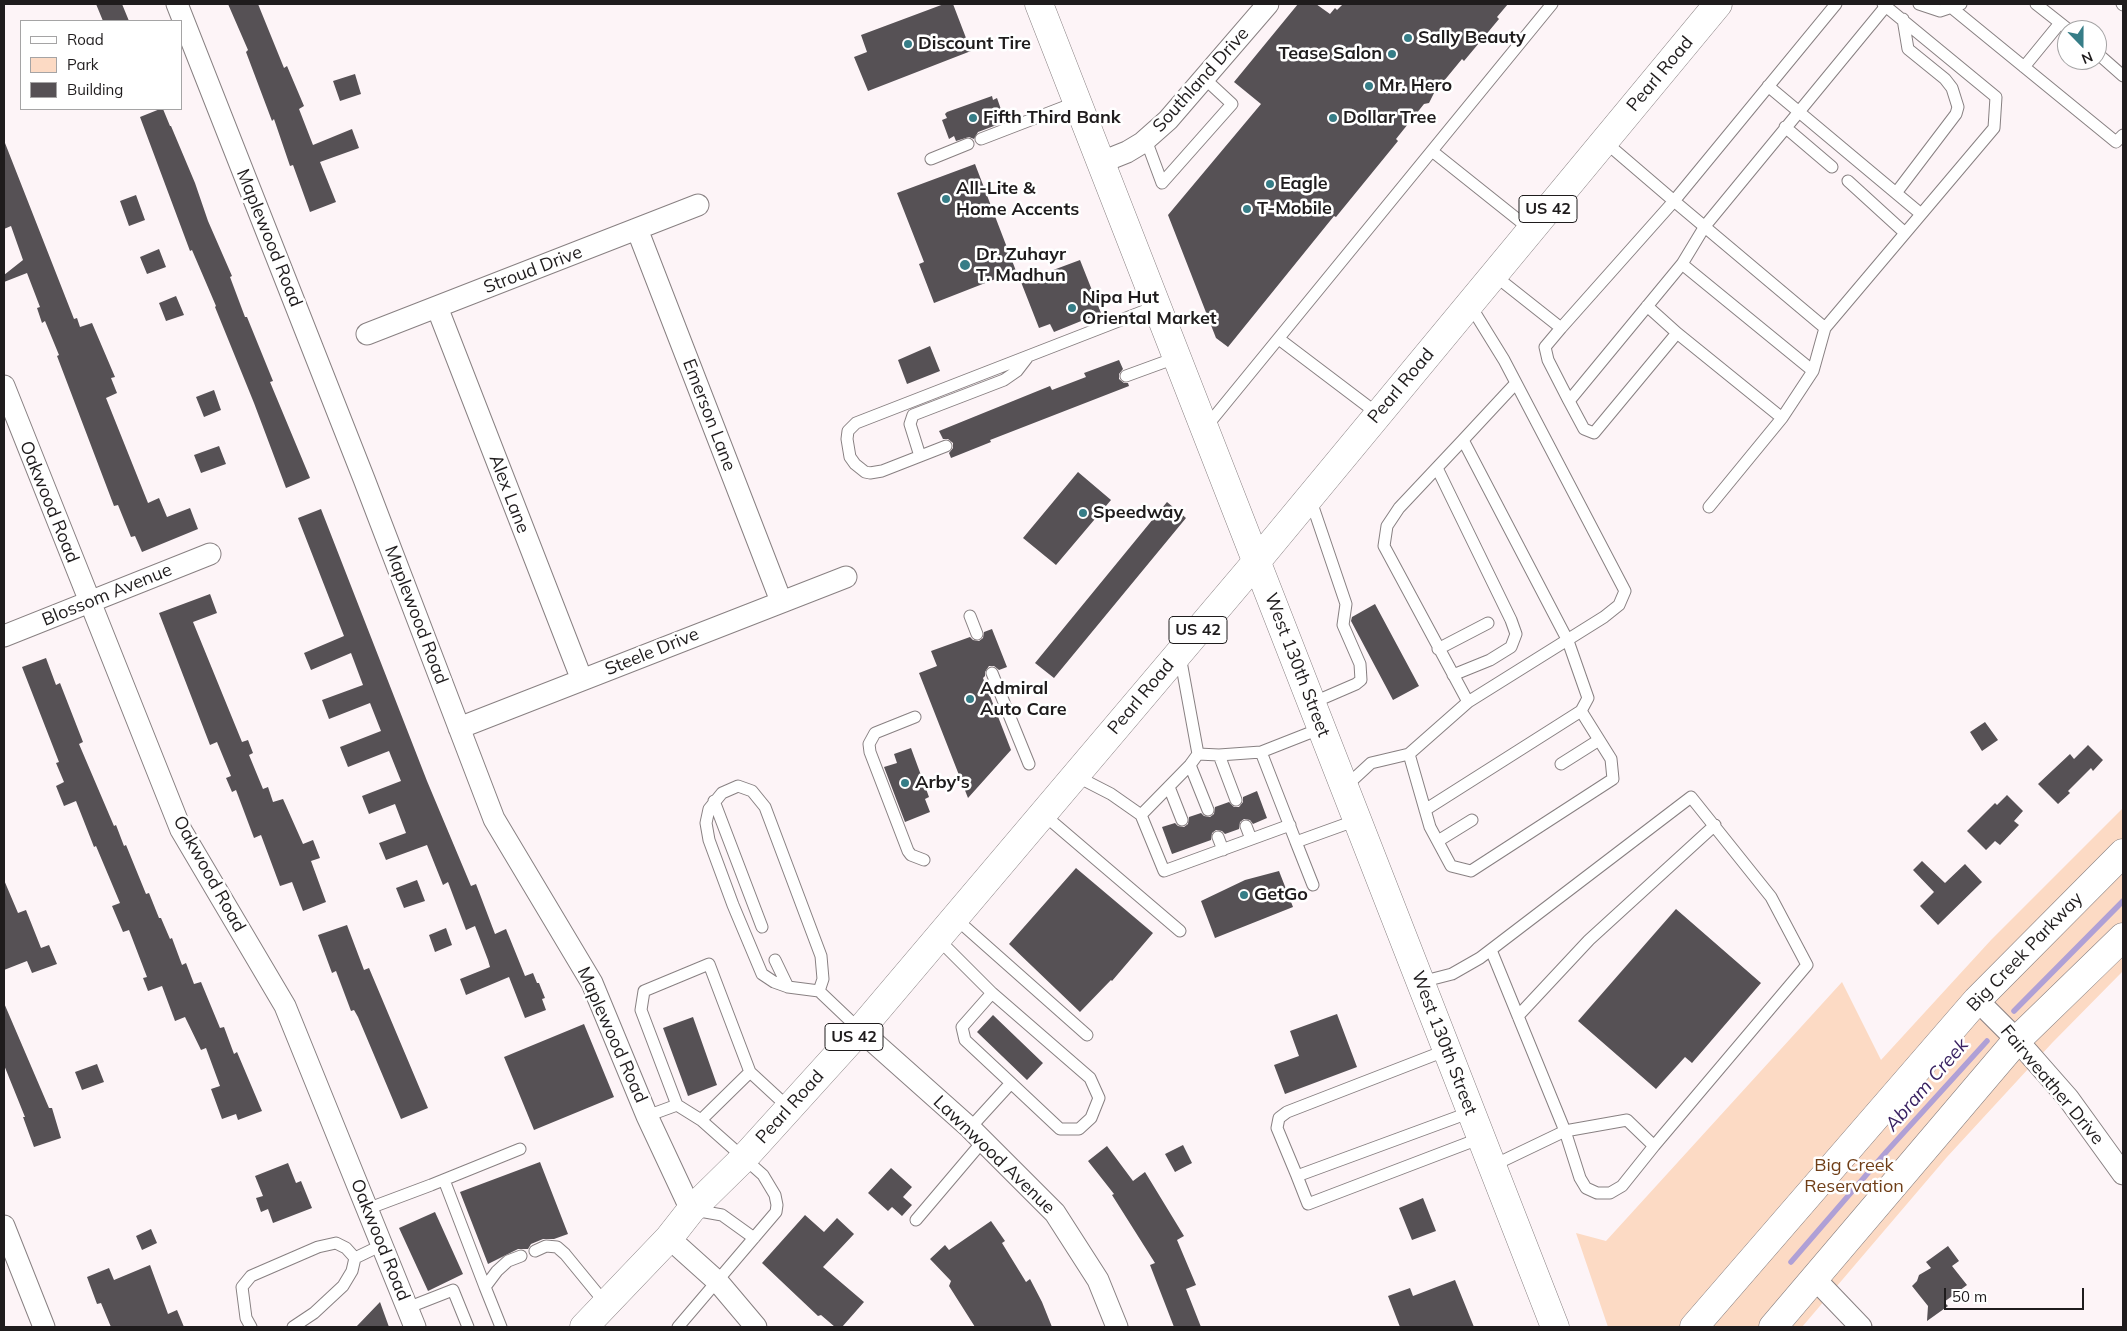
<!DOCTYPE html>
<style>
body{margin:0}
#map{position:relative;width:2127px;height:1331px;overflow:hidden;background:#fdf4f7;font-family:Mulish,sans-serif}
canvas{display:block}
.frame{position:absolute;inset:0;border:5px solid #1f1c1d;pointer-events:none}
.legend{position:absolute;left:20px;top:20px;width:162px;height:90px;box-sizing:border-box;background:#fff;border:1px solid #a5a4a5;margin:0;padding:6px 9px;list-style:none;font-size:15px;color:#1f1c1d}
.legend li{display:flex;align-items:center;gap:10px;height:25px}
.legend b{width:25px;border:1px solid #a5a4a5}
.north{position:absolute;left:2057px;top:20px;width:50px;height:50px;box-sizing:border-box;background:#fff;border:1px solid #a5a4a5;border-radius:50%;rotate:158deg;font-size:14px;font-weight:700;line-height:20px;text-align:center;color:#1f1c1d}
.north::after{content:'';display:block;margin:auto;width:18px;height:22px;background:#367d87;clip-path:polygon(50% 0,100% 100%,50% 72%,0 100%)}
.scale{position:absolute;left:1944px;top:1288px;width:140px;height:22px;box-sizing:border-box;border:2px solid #1f1c1d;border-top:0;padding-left:6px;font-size:15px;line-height:18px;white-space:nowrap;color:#1f1c1d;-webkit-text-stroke:4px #fff;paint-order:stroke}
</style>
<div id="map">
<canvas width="2127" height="1331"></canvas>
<div class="frame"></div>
<ul class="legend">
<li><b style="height:6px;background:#fff"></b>Road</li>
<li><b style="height:14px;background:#fcdac4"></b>Park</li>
<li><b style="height:14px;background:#565155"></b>Building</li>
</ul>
<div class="north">N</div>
<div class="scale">50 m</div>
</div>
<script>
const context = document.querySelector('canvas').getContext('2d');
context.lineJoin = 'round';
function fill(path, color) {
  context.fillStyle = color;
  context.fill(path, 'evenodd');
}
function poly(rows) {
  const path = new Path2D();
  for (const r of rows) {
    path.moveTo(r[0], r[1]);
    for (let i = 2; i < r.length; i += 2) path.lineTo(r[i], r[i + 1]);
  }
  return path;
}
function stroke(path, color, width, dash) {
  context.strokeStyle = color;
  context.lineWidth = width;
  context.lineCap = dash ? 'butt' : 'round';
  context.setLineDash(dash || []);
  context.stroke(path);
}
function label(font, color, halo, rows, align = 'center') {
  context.font = font + ' Mulish,sans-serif';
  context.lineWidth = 5;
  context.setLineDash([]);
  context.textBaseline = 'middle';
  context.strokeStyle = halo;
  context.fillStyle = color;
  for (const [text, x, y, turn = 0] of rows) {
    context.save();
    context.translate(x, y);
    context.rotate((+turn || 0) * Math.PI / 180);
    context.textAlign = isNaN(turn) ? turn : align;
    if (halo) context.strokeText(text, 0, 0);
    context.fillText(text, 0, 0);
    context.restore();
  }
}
fill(poly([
 [2123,808,2123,971,2052,1043,1947,1157,1802,1327,1608,1327,1576,1233,1606,1241,1842,982,1881,1060,1991,940]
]), '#fcdac4');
stroke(poly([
 [2014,1011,2123,901],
 [1791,1262,1887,1151,1987,1041]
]), '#afa0d6', 5.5);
fill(poly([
 [96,4,122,4,129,21,103,21],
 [228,4,258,4,284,68,287,66,304,106,299,109,313,145,352,129,359,148,320,162,336,202,310,212,293,165,290,166,274,119,272,121,246,52,248,50],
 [944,4,953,4,971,51,868,91,854,57,867,52,861,35],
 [1298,4,1316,4,1330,14,1335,8,1337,10,1343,4,1508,4,1497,17,1499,19,1464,61,1462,59,1434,93,1429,103,1424,104,1396,139,1398,141,1336,217,1334,216,1228,347,1216,338,1168,215,1261,104,1234,82],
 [355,74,361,94,340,101,333,81],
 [992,96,993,100,997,98,1004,118,1000,119,1002,123,978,132,974,139,969,137,956,141,954,136,949,139,942,120,947,118,945,114,947,112],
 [160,109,163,109,170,126,171,126,195,183,208,221,232,276,230,277,245,317,247,317,273,381,270,382,310,478,286,488,254,403,215,307,216,306,192,250,190,251,140,117],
 [5,143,74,319,77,318,80,327,92,323,115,377,111,378,117,393,106,398,148,503,159,498,167,517,190,508,198,529,142,552,135,536,131,537,118,505,114,506,57,356,59,355,45,321,42,323,37,308,40,307,27,273,4,282,4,275,23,260,11,226,4,229],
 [975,164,1016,271,934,303,919,264,924,262,897,193],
 [136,195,145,220,129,226,120,201],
 [159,249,166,267,147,274,140,257],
 [1080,260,1101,313,1054,332,1050,324,1039,328,1021,282],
 [176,296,184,315,166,321,159,303],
 [930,346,940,371,907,384,898,360],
 [1119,360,1123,369,1119,374,1119,379,1124,383,1128,383,1129,386,990,440,991,442,951,458,949,453,953,448,953,443,948,439,943,439,939,431,1050,386,1052,390,1086,377,1084,373],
 [214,390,221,410,204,417,196,397],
 [219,446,226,464,201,473,194,455],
 [1078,472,1111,500,1056,565,1023,538],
 [1167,502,1186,518,1054,678,1035,663],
 [321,509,427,781,471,886,476,884,495,934,506,929,525,976,533,973,537,983,539,983,545,998,542,999,546,1010,525,1018,509,977,466,995,460,979,490,967,488,960,475,926,466,930,448,882,443,885,427,845,386,860,379,843,406,833,395,804,369,814,362,796,401,781,389,751,348,767,340,747,381,731,370,703,329,719,322,700,363,685,351,653,311,670,304,653,344,636,298,518],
 [210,594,217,613,193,622,242,742,248,740,253,753,249,755,263,789,268,787,273,802,283,799,303,844,313,840,320,858,311,861,326,902,303,911,292,882,280,886,261,835,254,838,236,790,232,792,226,778,231,776,217,742,210,745,159,613],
 [1375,604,1419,686,1393,700,1351,621,1352,617],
 [992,629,1007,667,999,670,994,666,989,666,985,672,985,676,983,678,1011,750,968,798,919,673,937,666,931,651,970,637,973,640,979,641,983,638,984,632],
 [46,658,56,685,60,683,83,742,79,744,114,826,116,825,124,846,126,845,146,894,149,893,159,918,161,918,170,939,172,938,182,965,186,963,194,984,201,982,220,1028,224,1027,234,1054,237,1052,262,1111,238,1120,236,1114,222,1119,211,1089,220,1086,206,1048,201,1050,185,1017,175,1021,162,986,148,991,143,978,147,977,129,930,123,932,112,906,120,903,96,846,94,847,76,801,64,806,56,786,64,782,56,763,59,762,22,667],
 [1985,722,1998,740,1982,751,1970,732],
 [2088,745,2103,760,2093,771,2091,768,2068,791,2070,793,2058,804,2038,784,2070,754,2074,759],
 [911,748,929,797,925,799,930,812,905,822,884,767,897,763,894,754],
 [1257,791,1267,818,1253,824,1250,820,1244,819,1240,822,1239,829,1225,834,1222,831,1216,830,1212,833,1211,840,1172,854,1162,827,1175,823,1178,826,1184,827,1188,824,1189,817,1201,813,1204,816,1210,817,1214,814,1215,807,1229,802,1234,807,1239,807,1243,802,1243,797],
 [2007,795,2023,811,2014,821,2019,825,2000,845,1995,841,1986,850,1967,831,1995,803,1997,805],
 [1922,861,1945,883,1965,864,1982,882,1938,925,1920,906,1934,892,1913,870],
 [1076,868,1153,933,1112,981,1111,980,1080,1012,1009,944],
 [1279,871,1293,907,1215,938,1201,901,1245,880],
 [4,880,18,913,26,910,41,948,49,945,57,964,32,973,27,961,4,970],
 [417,880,425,901,404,908,396,888],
 [1676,909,1761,983,1692,1063,1685,1057,1656,1089,1578,1021],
 [347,925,364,970,369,968,428,1108,401,1119,358,1017,354,1010,351,1011,336,971,332,973,318,935],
 [446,928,452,945,435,952,429,935],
 [4,1003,49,1108,52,1108,61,1138,34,1147,23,1117,25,1117,4,1065],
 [1337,1014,1357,1067,1285,1094,1274,1065,1299,1056,1290,1031],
 [993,1015,1043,1063,1027,1080,977,1032],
 [693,1017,717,1085,688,1096,663,1028],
 [584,1024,614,1097,534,1130,504,1057],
 [97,1064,104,1082,82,1090,75,1072],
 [1183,1145,1192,1163,1175,1172,1165,1154],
 [1107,1146,1133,1181,1145,1172,1184,1236,1177,1240,1196,1285,1186,1289,1201,1327,1174,1327,1150,1265,1155,1263,1112,1195,1114,1194,1088,1161],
 [540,1162,568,1234,554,1239,543,1239,531,1244,528,1249,518,1249,488,1264,460,1192],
 [288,1163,296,1183,301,1181,312,1208,273,1223,268,1209,261,1212,256,1198,263,1196,255,1176],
 [891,1168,912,1187,903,1197,912,1205,902,1216,892,1207,888,1211,868,1193],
 [1423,1198,1436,1231,1412,1240,1399,1208],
 [435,1212,463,1274,428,1291,399,1228],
 [805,1215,824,1232,837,1218,854,1234,823,1267,864,1302,842,1327,835,1327,821,1315,818,1316,762,1263],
 [991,1221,1005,1241,1002,1243,1026,1282,1030,1279,1042,1302,1052,1327,975,1327,949,1286,951,1281,930,1259,945,1245,949,1250],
 [151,1229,157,1243,142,1250,136,1236],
 [1948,1246,1959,1261,1952,1266,1967,1285,1944,1302,1948,1306,1927,1321,1928,1306,1912,1286,1917,1281,1919,1275,1931,1268,1926,1262],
 [150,1265,168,1314,177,1310,184,1327,111,1327,101,1303,97,1304,87,1277,109,1268,114,1280],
 [1455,1280,1474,1327,1400,1327,1388,1296,1410,1288,1413,1296],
 [380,1302,389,1327,356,1327]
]), '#565155');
const lane = poly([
 [1919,4,1940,11,1961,4],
 [2036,4,2069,30],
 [2122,4,2123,5],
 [1952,8,2116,142,2123,135],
 [2097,53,2123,76],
 [2024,67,2060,23],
 [1768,86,1921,214],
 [1785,127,1832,167],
 [981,139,1077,102],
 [1146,140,1162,183,1232,104,1204,78],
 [1604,141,1674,201,1836,4],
 [1432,151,1531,230],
 [931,159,968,144],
 [1848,181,1905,233],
 [1896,193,1956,114,1958,107,1952,88,1945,79,1908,49,1903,19],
 [1682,264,1813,371,1782,418,1677,333,1594,433,1584,429,1569,401,1682,264,1705,226,1886,6],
 [1494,275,1561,328,1674,201,1825,328,1994,128,1996,97,1883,4],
 [1647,306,1677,333],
 [1561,328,1545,347,1548,360,1569,401],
 [1279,339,1378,414],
 [1813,371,1825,328],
 [1126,376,1178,357],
 [1206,427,1552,4],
 [1463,440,1399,508,1387,526,1384,546,1468,702],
 [946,446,882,471,870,473,865,472,855,464,850,457,847,439,848,431,856,423,1157,306],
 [920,456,910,424,913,415,1004,380,1017,371,1027,358],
 [1437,468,1511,620,1516,634,1511,647,1490,660,1453,675],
 [1310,498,1346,604,1343,625,1360,664,1361,680,1356,684,1312,703],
 [1709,507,1782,418],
 [970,616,977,634],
 [1438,649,1488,623],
 [992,673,1029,764],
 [915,717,875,733,869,744,870,752,908,851,911,855,924,860],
 [1322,728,1261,752,1296,842,1357,820],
 [1198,754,1219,755,1261,752],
 [1409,754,1430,827,1451,866,1471,871,1613,779,1611,759,1581,711],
 [1219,755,1236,800],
 [1561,764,1599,740],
 [1190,765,1208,810],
 [1076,776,1111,794,1141,815,1190,765,1198,754,1180,656],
 [1169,787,1182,820],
 [1345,787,1371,763,1409,754,1468,702,1604,617,1619,605,1625,591,1504,360,1470,305],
 [714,801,762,927],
 [1425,810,1581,711,1588,698,1568,641,1463,440,1516,383],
 [1043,814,1180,931],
 [1141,815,1164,871,1290,825],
 [1246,826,1251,839],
 [1218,837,1223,850],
 [1438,841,1472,820],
 [1296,842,1313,885],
 [955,918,1087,1035],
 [937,938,992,993,962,1027,965,1040,1011,1083,970,1128],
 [1491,950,1565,1131,1580,1178,1586,1188,1597,1193,1610,1193,1622,1186,1654,1146],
 [775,960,788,987],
 [1421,982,1452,974,1480,958,1691,797,1771,897,1807,965,1654,1146,1627,1120,1565,1131,1492,1166],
 [819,991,823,979,821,956,765,807,752,791,738,786,722,793,709,809,706,823,709,840,733,905,762,974,774,982,788,987,819,991,860,1030],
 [992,993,1090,1078,1099,1098,1091,1118,1079,1129,1060,1129,1011,1083],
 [1518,1016,1589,940,1715,825],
 [1447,1050,1287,1112,1279,1118,1277,1128,1297,1176,1471,1112],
 [647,1116,677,1105],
 [701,1120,750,1072],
 [1297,1176,1308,1204,1481,1138],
 [444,1180,485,1287],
 [367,1209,431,1185,520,1149],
 [694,1210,722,1215,754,1238],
 [916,1220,983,1141],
 [535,1251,546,1246,557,1247,565,1254,606,1304],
 [355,1258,382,1245],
 [407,1308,453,1290,468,1327],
 [251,1327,246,1318,242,1287,251,1276,318,1247,336,1243,346,1248,355,1258],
 [293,1327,314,1313,343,1286,352,1271,355,1258],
 [501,1327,485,1287,497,1271,508,1261,521,1256],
 [678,1327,776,1212,777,1205,775,1195,763,1175,701,1120,677,1105,641,1010,644,991,709,964,750,1072,789,1108]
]);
const street = poly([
 [177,4,364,479,494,819,592,983,647,1116,691,1210],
 [1102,162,1127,152,1142,143,1168,120,1268,4],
 [637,229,781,601],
 [437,307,582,680],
 [367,334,698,205],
 [4,386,181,830,285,1006,415,1327],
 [4,636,210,554],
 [459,728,846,577],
 [1977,1000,2017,1040,2068,1098,2123,1174],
 [860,1030,970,1128,1055,1213,1098,1280,1117,1327],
 [4,1226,44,1327],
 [669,1238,718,1282,756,1327],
 [1815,1279,1861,1327]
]);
const secondary = poly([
 [1039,4,1555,1327],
 [1694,1327,1977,1000,2123,853],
 [1773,1327,2017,1040,2123,937]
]);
const primary = poly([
 [584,1327,669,1238,691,1210,744,1158,860,1030,1257,561,1718,4]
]);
stroke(lane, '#888082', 13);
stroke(street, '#888082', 23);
stroke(secondary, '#888082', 29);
stroke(primary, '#888082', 29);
stroke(lane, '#fff', 11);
stroke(street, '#fff', 21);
stroke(secondary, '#fff', 28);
stroke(primary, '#fff', 28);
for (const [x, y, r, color] of [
 [1408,38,5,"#367d87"],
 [908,44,5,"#367d87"],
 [1392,54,5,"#367d87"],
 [1369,86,5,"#367d87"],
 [973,118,5,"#367d87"],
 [1333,118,5,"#367d87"],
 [1270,184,5,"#367d87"],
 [946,199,5,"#367d87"],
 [1247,209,5,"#367d87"],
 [965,265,6,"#367d87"],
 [1072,308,5,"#367d87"],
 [1083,513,5,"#367d87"],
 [970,699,5,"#367d87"],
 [905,783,5,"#367d87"],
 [1244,895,5,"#367d87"]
]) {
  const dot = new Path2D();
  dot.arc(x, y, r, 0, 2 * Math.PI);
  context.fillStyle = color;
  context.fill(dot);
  stroke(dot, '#fff', 2);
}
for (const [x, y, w] of [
 [1548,209,58],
 [1198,630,58],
 [854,1037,58]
]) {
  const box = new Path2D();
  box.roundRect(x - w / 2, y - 13.5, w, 27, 4);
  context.fillStyle = '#fff';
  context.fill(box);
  stroke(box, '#1f1c1d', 1);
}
label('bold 16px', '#1f1c1d', null, [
 ["US 42",1548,209],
 ["US 42",1198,630],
 ["US 42",854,1037]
]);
label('bold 18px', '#1f1c1d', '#fff', [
 ["Sally Beauty",1418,38],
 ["Discount Tire",918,44],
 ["Tease Salon",1382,54,"right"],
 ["Mr. Hero",1379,86],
 ["Fifth Third Bank",983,118],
 ["Dollar Tree",1343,118],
 ["Eagle",1280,184],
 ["All-Lite &",956,189],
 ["Home Accents",956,210],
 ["T-Mobile",1257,209],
 ["Dr. Zuhayr",976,255],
 ["T. Madhun",976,276],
 ["Nipa Hut",1082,298],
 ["Oriental Market",1082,319],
 ["Speedway",1093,513],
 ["Admiral",980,689],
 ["Auto Care",980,710],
 ["Arby's",915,783],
 ["GetGo",1254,895]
], 'left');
label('18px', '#1f1c1d', '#fff', [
 ["Pearl Road",1660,74,-50],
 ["Southland Drive",1201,80,-48],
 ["Maplewood Road",269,238,68],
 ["Stroud Drive",533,270,-21],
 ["Pearl Road",1401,386,-50],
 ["Emerson Lane",709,415,69],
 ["Alex Lane",509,494,69],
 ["Oakwood Road",49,502,68],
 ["Blossom Avenue",107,595,-22],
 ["Maplewood Road",416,615,69],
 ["Steele Drive",652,652,-22],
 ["West 130th Street",1297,665,69],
 ["Pearl Road",1141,697,-50],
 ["Oakwood Road",209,874,61],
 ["Big Creek Parkway",2025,952,-46],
 ["Maplewood Road",612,1035,66],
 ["West 130th Street",1444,1043,69],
 ["Fairweather Drive",2052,1085,50],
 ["Pearl Road",790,1107,-48],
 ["Lawnwood Avenue",994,1155,44],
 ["Oakwood Road",380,1240,68]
]);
label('18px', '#6f3e17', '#fff', [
 ["Big Creek",1854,1166],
 ["Reservation",1854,1187]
]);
label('italic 19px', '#3a2262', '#fff', [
 ["Abram Creek",1927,1085,-49]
]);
</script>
